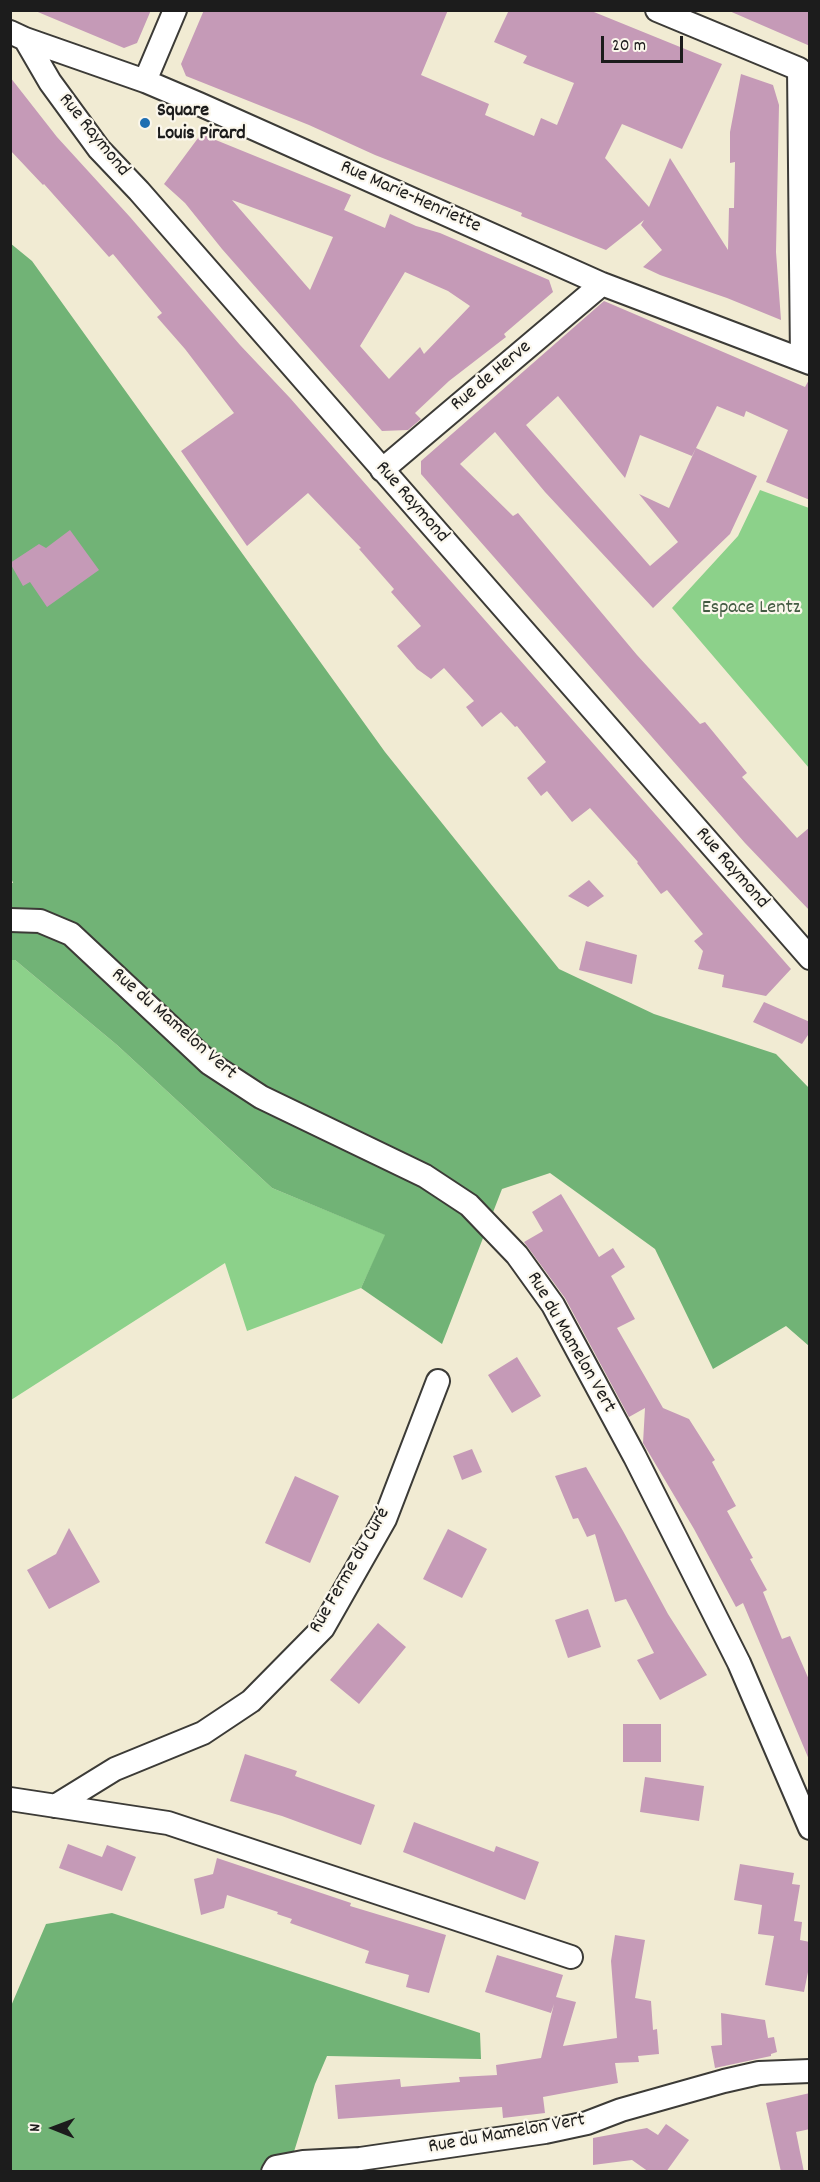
<!DOCTYPE html>
<meta charset="utf-8">
<style>
body{margin:0}
#map{position:relative;width:820px;height:2182px;overflow:hidden;background:#f1ebd3;font-family:Dekko,sans-serif}
canvas{display:block}
.frame{position:absolute;inset:0;border:12px solid #1c1c1c;pointer-events:none}
.north{position:absolute;left:24px;top:2098px;width:60px;height:60px;-webkit-text-stroke:4px #fbf7ec;paint-order:stroke;rotate:271deg;font-size:16px;font-weight:700;line-height:24px;text-align:center;color:#1c1c1c}
.north::after{content:'';display:block;margin:auto;width:21px;height:27px;background:#1c1c1c;clip-path:polygon(50% 0,100% 100%,50% 72%,0 100%)}
.scale{position:absolute;left:601px;top:36px;width:82px;height:27px;box-sizing:border-box;border:3px solid #1c1c1c;border-top:0;padding-left:8px;font-size:18px;line-height:21px;white-space:nowrap;color:#1c1c1c;-webkit-text-stroke:4px #fbf7ec;paint-order:stroke}
</style>
<div id="map">
<canvas width="820" height="2182"></canvas>
<div class="frame"></div>
<div class="north">N</div>
<div class="scale">20 m</div>
</div>
<script>
const context = document.querySelector('canvas').getContext('2d');
context.lineJoin = 'round';
function fill(path, color) {
  context.fillStyle = color;
  context.fill(path, 'evenodd');
}
function poly(rows) {
  const path = new Path2D();
  for (const r of rows) {
    path.moveTo(r[0], r[1]);
    for (let i = 2; i < r.length; i += 2) path.lineTo(r[i], r[i + 1]);
  }
  return path;
}
function stroke(path, color, width, dash) {
  context.strokeStyle = color;
  context.lineWidth = width;
  context.lineCap = dash ? 'butt' : 'round';
  context.setLineDash(dash || []);
  context.stroke(path);
}
function label(font, color, halo, rows, align = 'center') {
  context.font = font + ' Dekko,sans-serif';
  context.lineWidth = 4.5;
  context.setLineDash([]);
  context.textBaseline = 'middle';
  context.strokeStyle = halo;
  context.fillStyle = color;
  for (const [text, x, y, turn = 0] of rows) {
    context.save();
    context.translate(x, y);
    context.rotate((+turn || 0) * Math.PI / 180);
    context.textAlign = isNaN(turn) ? turn : align;
    if (halo) context.strokeText(text, 0, 0);
    context.fillText(text, 0, 0);
    context.restore();
  }
}
fill(poly([
 [760,490,809,508,809,768,672,608,738,536],
 [10,960,15,960,117,1045,272,1188,386,1235,361,1288,247,1331,225,1263,11,1400]
]), '#8cd18a');
fill(poly([
 [10,243,32,261,385,752,559,969,654,1014,776,1054,809,1088,809,1346,786,1326,713,1369,655,1249,550,1173,502,1189,442,1344,361,1288,385,1235,272,1188,117,1045,15,960,11,960,10,883,13,883,10,875],
 [112,1913,480,2033,481,2059,327,2056,315,2084,288,2171,11,2172,11,2006,46,1924]
]), '#71b376');
fill(poly([
 [33,10,151,10,137,43,124,48],
 [204,10,448,10,421,75,489,104,485,115,534,136,541,118,557,125,574,83,523,63,527,56,494,42,509,10,589,10,722,64,682,149,622,124,605,158,649,207,670,158,728,250,729,208,734,208,735,162,730,163,730,132,741,74,773,85,779,105,776,252,781,320,727,298,660,275,643,267,662,250,641,225,644,220,606,250,521,216,522,213,375,155,309,125,186,76,181,64],
 [727,10,810,10,810,46],
 [10,77,57,137,130,217,240,345,290,398,791,969,766,996,722,987,724,975,698,969,703,951,694,941,703,934,667,890,661,894,637,863,638,862,590,808,572,822,547,791,541,796,527,778,546,762,517,726,515,727,501,712,482,727,466,707,474,701,444,668,431,679,417,669,397,646,421,626,391,592,394,589,359,549,361,548,308,493,247,546,181,451,234,413,185,349,157,317,162,313,113,254,109,257,44,184,43,185,10,150],
 [201,134,351,195,344,210,385,228,390,214,416,226,440,233,549,280,553,292,504,334,506,337,449,381,415,413,421,419,408,430,382,431,222,249,185,203,164,184],
 [232,200,333,237,310,290],
 [405,272,448,291,470,306,424,354,420,347,389,379,360,346],
 [604,301,805,387,810,378,810,500,766,482,788,430,746,411,744,417,717,406,692,456,640,435,625,478,558,396,526,425,650,566,678,542,639,494,669,508,696,448,757,476,730,534,653,608,545,492,495,432,460,464,513,516,518,513,637,655,700,724,705,722,747,773,742,777,797,838,810,827,810,911,745,843,421,474,421,461],
 [70,530,99,570,47,607,30,582,23,586,10,563,39,544,46,548],
 [589,880,604,896,588,907,568,896],
 [586,941,637,955,632,984,579,970],
 [764,1002,810,1022,810,1032,802,1044,753,1022],
 [561,1194,599,1257,613,1248,625,1267,611,1276,635,1319,617,1328,663,1408,689,1419,715,1460,712,1462,736,1506,727,1511,753,1558,750,1559,767,1590,763,1592,782,1639,790,1636,810,1682,810,1762,743,1603,736,1607,694,1529,643,1443,645,1408,629,1417,565,1298,524,1242,543,1231,532,1212],
 [517,1357,541,1396,512,1413,488,1375],
 [472,1449,482,1472,462,1480,453,1456],
 [586,1467,623,1531,668,1614,707,1675,660,1700,637,1660,654,1653,626,1599,615,1602,595,1534,587,1537,578,1518,573,1519,555,1476],
 [295,1476,339,1496,310,1563,265,1543],
 [69,1528,100,1582,49,1609,27,1570,56,1554],
 [448,1529,487,1549,462,1598,423,1579],
 [588,1609,601,1647,568,1658,555,1620],
 [378,1623,406,1647,359,1704,330,1680],
 [623,1724,661,1724,661,1762,623,1762],
 [245,1754,297,1771,295,1776,375,1805,361,1845,282,1816,230,1801],
 [645,1777,704,1786,699,1821,640,1812],
 [414,1822,494,1852,496,1846,539,1862,525,1900,403,1852],
 [68,1844,102,1857,107,1845,136,1857,122,1891,59,1868],
 [217,1858,351,1903,350,1906,446,1935,429,1993,406,1987,409,1975,365,1963,369,1951,290,1923,292,1919,277,1914,278,1912,227,1895,224,1908,201,1915,194,1879,213,1874],
 [740,1864,794,1873,792,1884,800,1885,794,1921,802,1922,800,1940,810,1942,810,1962,804,1992,765,1985,774,1936,758,1934,762,1905,734,1900],
 [615,1935,645,1940,635,1998,651,2001,653,2030,657,2029,659,2054,638,2056,639,2062,615,2063,618,2083,543,2097,545,2113,503,2118,502,2107,338,2119,335,2085,400,2079,401,2087,460,2082,459,2077,497,2075,496,2065,541,2058,554,2004,551,2013,485,1992,497,1955,563,1975,556,1997,576,2002,563,2046,617,2038,611,1961],
 [721,2013,765,2020,768,2038,774,2037,777,2052,771,2054,771,2056,715,2068,711,2046,722,2045],
 [810,2093,810,2129,796,2132,804,2172,781,2172,766,2103],
 [666,2124,689,2140,666,2172,649,2172,632,2160,593,2165,593,2138,647,2128,658,2135]
]), '#c59ab7');
const minor = poly([
 [657,10,799,69,802,360],
 [10,32,25,39,145,81,199,104,602,284,810,363],
 [25,39,50,82,99,149,139,191,810,958],
 [145,81,175,10],
 [382,470,602,284],
 [10,920,40,921,71,934,209,1063,261,1097,425,1176,469,1205,517,1255,553,1305,635,1457,739,1663,810,1828],
 [10,1799,168,1823,571,1957],
 [55,1806,115,1769,203,1733,251,1701,323,1628,385,1519,438,1381],
 [273,2172,276,2167,303,2162,360,2159,545,2132,587,2123,621,2110,724,2081,759,2073,810,2071]
]);
stroke(minor, '#3c3b37', 26);
stroke(minor, '#fff', 22);
for (const [x, y, r, color] of [
 [145,123,6,"#1f6fb2"]
]) {
  const dot = new Path2D();
  dot.arc(x, y, r, 0, 2 * Math.PI);
  context.fillStyle = color;
  context.fill(dot);
  stroke(dot, '#fbf7ec', 2);
}
label('bold 20px', '#1c1c1c', '#fbf7ec', [
 ["Square",157,112],
 ["Louis Pirard",157,135]
], 'left');
label('20px', '#1c1c1c', '#fbf7ec', [
 ["Rue Raymond",93,136,51],
 ["Rue Marie-Henriette",410,198,24],
 ["Rue de Herve",492,377,-40],
 ["Rue Raymond",411,503,49],
 ["Rue Raymond",731,869,49],
 ["Rue du Mamelon Vert",173,1025,41],
 ["Rue du Mamelon Vert",570,1343,60],
 ["Rue Ferme du Curé",351,1571,-60],
 ["Rue du Mamelon Vert",507,2135,-10]
]);
label('20px', '#435b42', '#fbf7ec', [
 ["Espace Lentz",751,609]
]);
</script>
